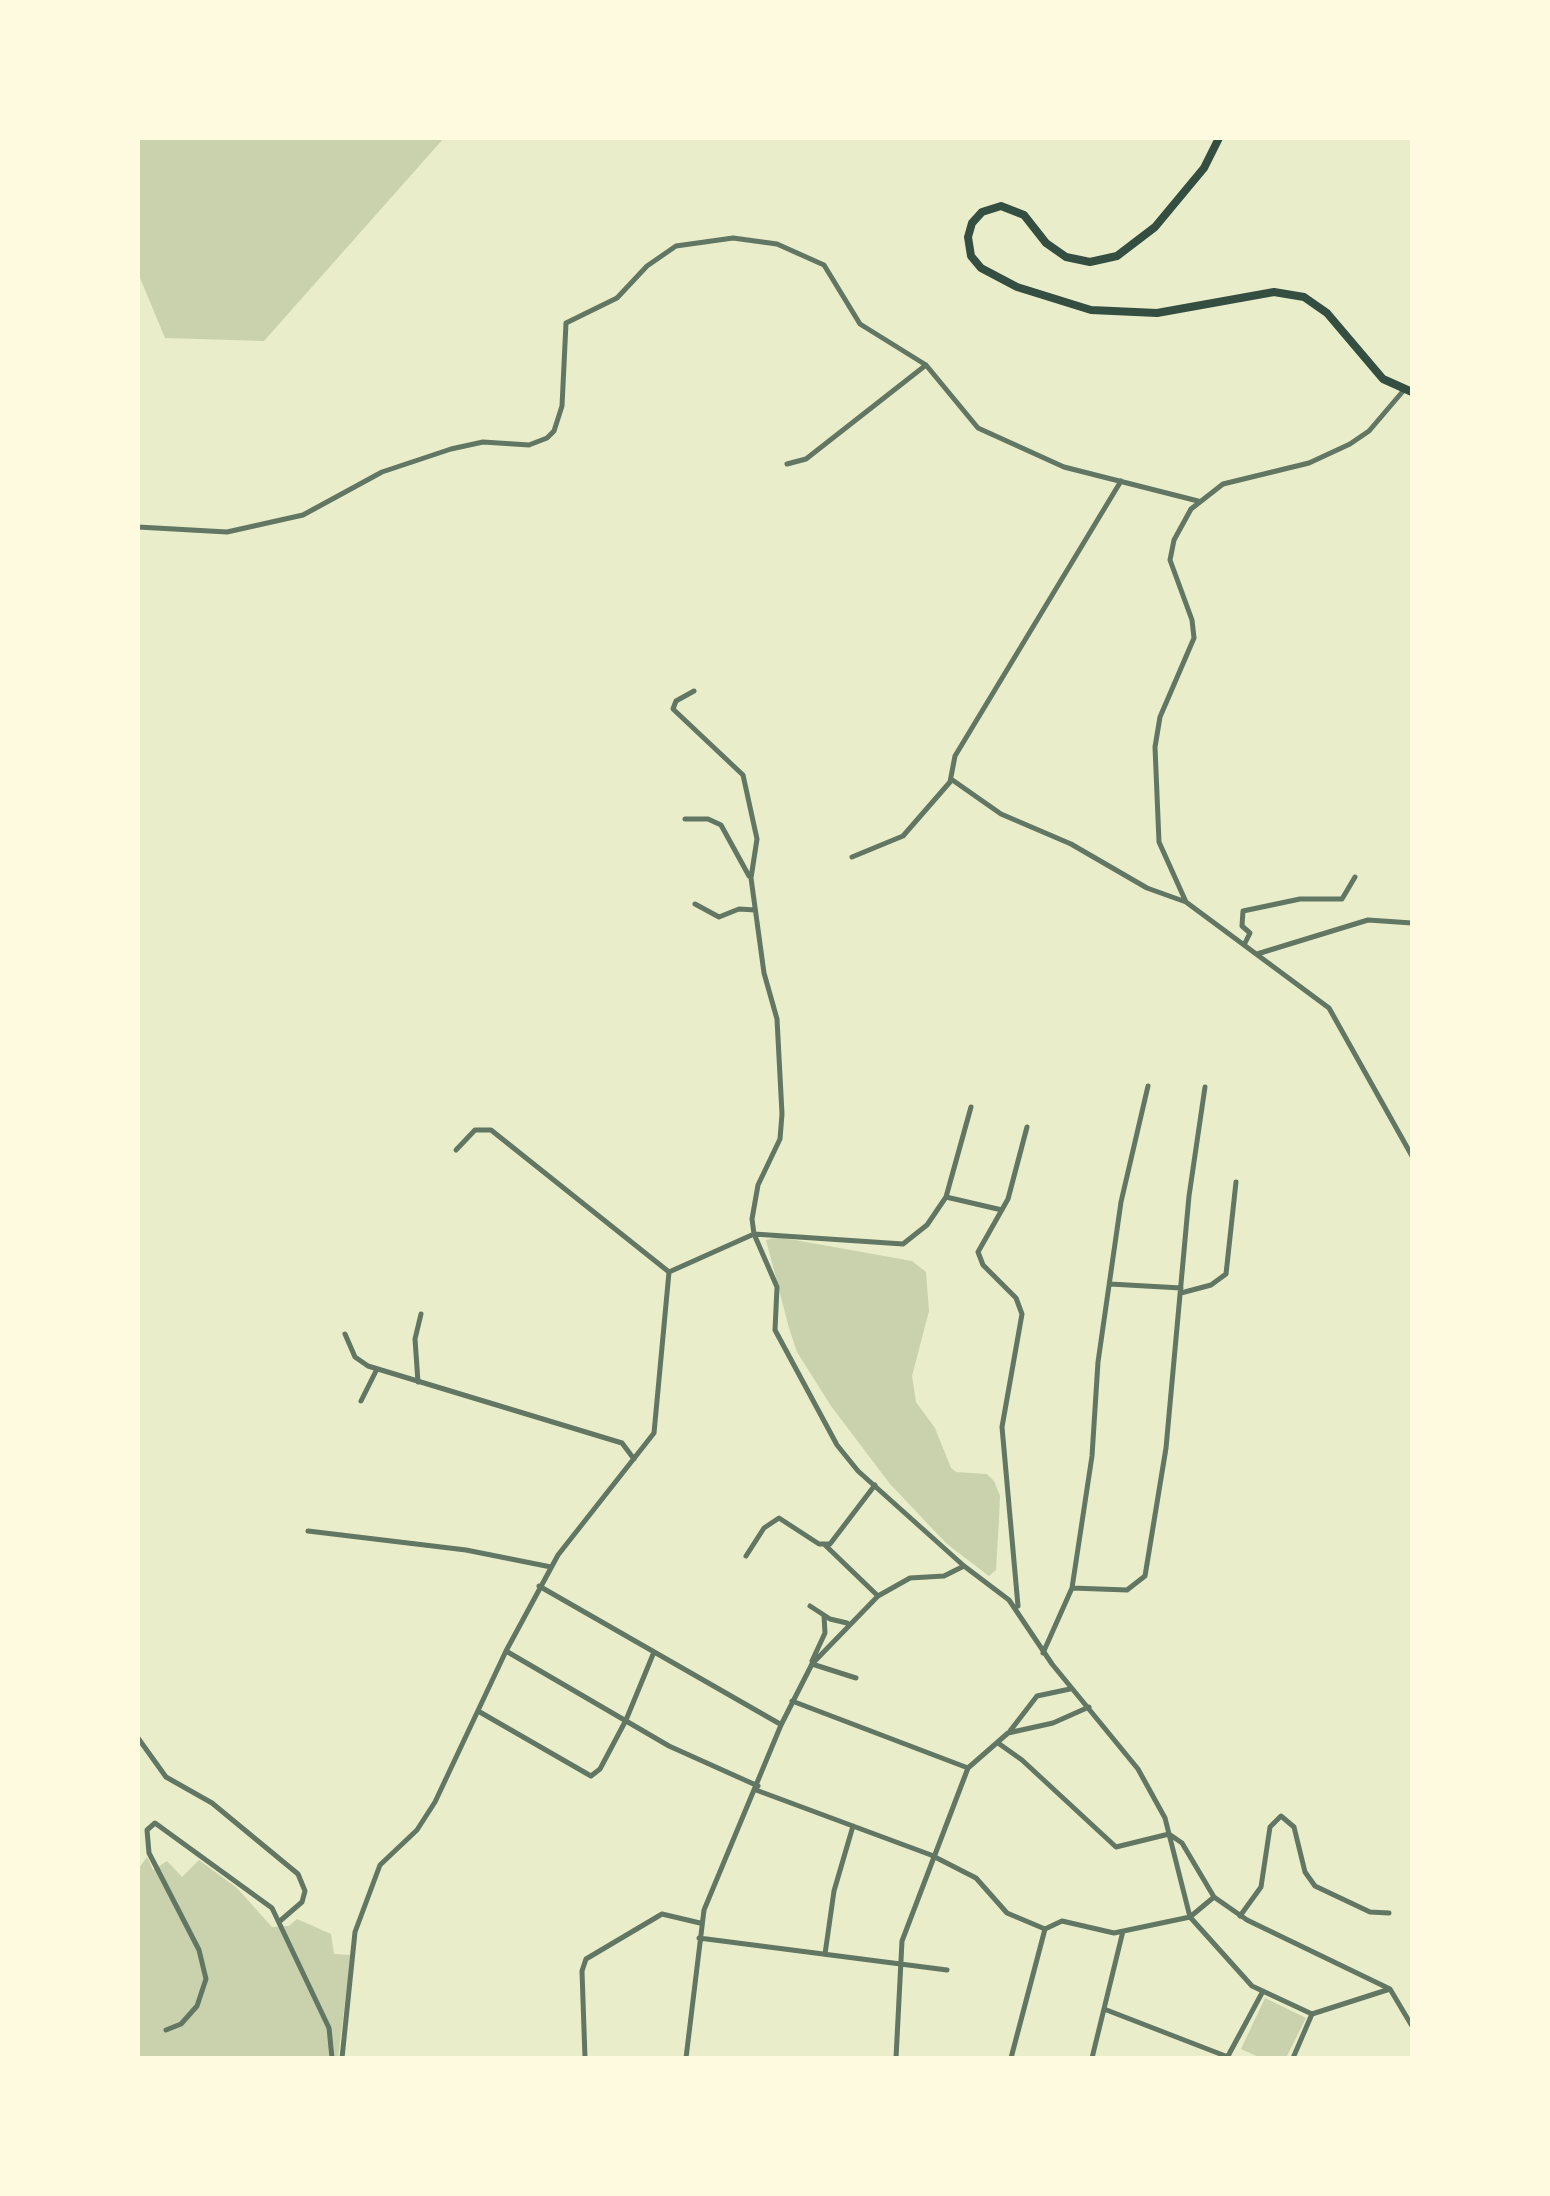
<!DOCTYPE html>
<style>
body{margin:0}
#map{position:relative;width:1550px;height:2196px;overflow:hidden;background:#e9edc9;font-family:"DejaVu Sans",sans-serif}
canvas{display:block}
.frame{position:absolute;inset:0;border:140px solid #fefae0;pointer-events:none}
</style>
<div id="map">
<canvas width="1550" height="2196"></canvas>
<div class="frame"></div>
</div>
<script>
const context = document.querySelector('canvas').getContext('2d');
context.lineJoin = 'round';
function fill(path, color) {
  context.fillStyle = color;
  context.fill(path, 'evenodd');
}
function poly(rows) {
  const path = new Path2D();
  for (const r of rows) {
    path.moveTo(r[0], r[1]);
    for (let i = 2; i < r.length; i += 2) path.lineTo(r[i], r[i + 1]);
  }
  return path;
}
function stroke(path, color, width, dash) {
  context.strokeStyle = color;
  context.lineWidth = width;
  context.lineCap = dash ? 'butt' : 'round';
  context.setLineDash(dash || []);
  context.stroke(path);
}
fill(poly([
 [138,138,444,138,264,341,165,338,138,273],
 [778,1237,912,1261,926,1272,929,1311,912,1376,916,1402,935,1428,951,1468,956,1472,987,1474,994,1481,1000,1496,999,1519,996,1570,989,1576,947,1544,890,1484,831,1406,797,1352,789,1328,766,1240],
 [147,1857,153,1870,167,1861,182,1877,199,1860,237,1888,272,1927,289,1926,297,1919,331,1934,334,1954,351,1955,338,2058,138,2058,138,1869],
 [1265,1998,1306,2018,1286,2058,1261,2058,1241,2049]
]), '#cad2ad');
stroke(poly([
 [1404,390,1369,431,1350,444,1309,463,1223,484,1191,509,1174,540,1170,560,1192,620,1194,638,1160,717,1155,747,1159,842,1186,902,1329,1008,1412,1156],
 [787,464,806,459,926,365],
 [138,527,227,532,303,515,382,472,451,449,483,442,529,445,547,438,554,431,562,406,566,323,617,298,647,266,676,246,733,238,777,244,824,265,860,324,926,365,978,428,1064,467,1198,501],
 [694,691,676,701,673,709,743,775,757,839,751,878,764,973,777,1019,782,1114,780,1139,758,1185,752,1219,754,1234,777,1287,775,1330,837,1445,858,1471,964,1566,1009,1600,1052,1664,1138,1769,1165,1818,1190,1917,1252,1986,1312,2014],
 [951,779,1001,814,1071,844,1147,888,1186,902],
 [685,819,708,819,721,825,749,876],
 [852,857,903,836,950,782,955,756,1121,481],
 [695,904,719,917,739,909,755,910],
 [1244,945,1250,933,1242,926,1243,911,1300,899,1342,899,1355,877],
 [1257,954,1368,920,1412,923],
 [456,1150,475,1130,491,1130,669,1272],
 [946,1197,1002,1210],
 [1110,1284,1181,1288],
 [1181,1293,1211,1285,1226,1274,1236,1182],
 [345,1334,355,1357,368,1366,622,1443,634,1459],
 [418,1382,415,1339,421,1314],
 [361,1401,377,1369],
 [308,1531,466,1550,551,1567],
 [825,1545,878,1596],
 [746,1556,764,1528,779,1518,819,1544,830,1544,875,1485],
 [539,1586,780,1724],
 [1072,1588,1127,1590,1145,1576,1166,1448,1189,1196,1205,1087],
 [810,1606,830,1619,847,1623],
 [1018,1606,1002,1427,1022,1314,1016,1298,983,1265,978,1252,1008,1199,1027,1127],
 [506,1651,669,1746,758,1786],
 [1043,1653,1072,1588,1092,1456,1098,1362,1121,1202,1148,1086],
 [812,1661,825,1633,824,1616],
 [812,1664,856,1678],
 [792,1701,968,1768],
 [478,1711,591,1776,600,1769,626,1720,654,1652],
 [1010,1731,1037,1696,1070,1689],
 [138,1738,166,1777,212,1803,298,1874,305,1891,302,1902,280,1921],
 [998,1743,1022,1760,1116,1847,1169,1834,1182,1843,1214,1897],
 [756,1790,931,1855,976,1878,1007,1913,1045,1929],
 [1240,1916,1261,1887,1270,1827,1281,1816,1294,1827,1305,1872,1315,1886,1370,1912,1389,1913],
 [1045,1929,1062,1921,1114,1933,1190,1917,1214,1897,1247,1920,1390,1989,1412,2026],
 [699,1938,947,1970],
 [825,1954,834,1891,853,1826],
 [1104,2009,1228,2057],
 [1312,2014,1390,1989],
 [166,2030,181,2024,197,2006,206,1979,199,1950,149,1853,147,1830,155,1823,272,1908,329,2028,332,2058],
 [1228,2056,1263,1991],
 [342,2058,355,1932,380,1865,417,1830,435,1802,506,1651,558,1555,654,1433,669,1272,754,1234,903,1244,927,1225,946,1197,971,1107],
 [585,2058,582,1971,586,1959,662,1914,700,1923],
 [686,2058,704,1910,781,1725,812,1664,878,1596,910,1578,944,1576,964,1566],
 [896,2058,902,1941,968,1768,1008,1733,1053,1723,1089,1707],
 [1011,2058,1045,1929],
 [1092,2058,1123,1931],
 [1293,2058,1312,2014]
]), '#617663', 5);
stroke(poly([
 [1219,138,1204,168,1155,227,1117,256,1090,262,1066,257,1046,243,1024,215,1001,206,982,212,972,223,968,237,971,256,981,268,1017,287,1091,310,1157,313,1274,292,1304,297,1327,313,1383,379,1412,392]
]), '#344e41', 8);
</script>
